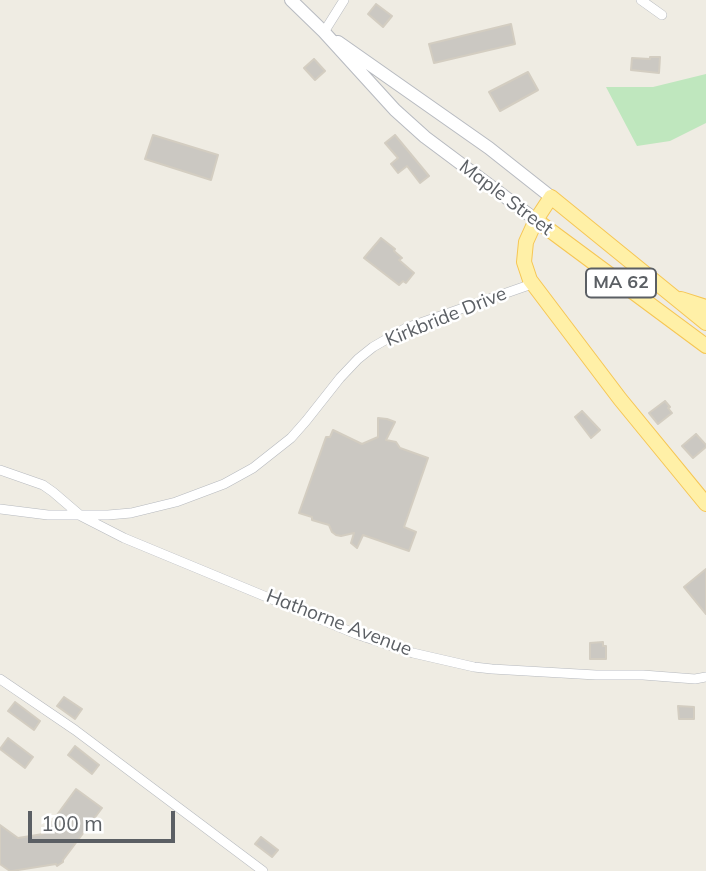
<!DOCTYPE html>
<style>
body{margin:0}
#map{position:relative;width:706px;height:871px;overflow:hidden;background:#efece3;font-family:Mulish,sans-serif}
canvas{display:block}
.scale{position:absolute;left:28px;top:811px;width:147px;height:32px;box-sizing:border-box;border:4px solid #5b5f64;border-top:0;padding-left:9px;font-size:21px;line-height:24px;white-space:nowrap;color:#5b5f64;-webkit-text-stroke:5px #fff;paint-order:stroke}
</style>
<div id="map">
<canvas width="706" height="871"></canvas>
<div class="scale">100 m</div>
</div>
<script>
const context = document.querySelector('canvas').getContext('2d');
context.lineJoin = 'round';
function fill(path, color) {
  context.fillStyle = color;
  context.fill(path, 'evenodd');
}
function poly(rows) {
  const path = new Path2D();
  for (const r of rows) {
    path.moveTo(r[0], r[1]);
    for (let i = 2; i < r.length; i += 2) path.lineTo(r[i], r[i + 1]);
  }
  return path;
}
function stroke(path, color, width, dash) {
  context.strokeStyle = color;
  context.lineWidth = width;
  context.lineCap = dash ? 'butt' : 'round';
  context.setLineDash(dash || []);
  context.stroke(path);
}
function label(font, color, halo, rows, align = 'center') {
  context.font = font + ' Mulish,sans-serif';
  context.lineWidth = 5;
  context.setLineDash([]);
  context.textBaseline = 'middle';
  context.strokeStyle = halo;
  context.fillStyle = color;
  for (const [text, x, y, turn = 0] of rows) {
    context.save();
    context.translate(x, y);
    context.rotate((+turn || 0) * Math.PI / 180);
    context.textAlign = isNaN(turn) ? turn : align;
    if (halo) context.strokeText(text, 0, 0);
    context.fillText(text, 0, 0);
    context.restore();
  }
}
fill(poly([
 [706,74,706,123,670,141,637,146,606,87,653,87]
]), '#bfe7be');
const building = poly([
 [376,4,392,16,383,27,368,14,376,4],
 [511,24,515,44,434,63,429,44,511,24],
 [650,57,660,57,659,73,631,70,632,58,650,59,650,57],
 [314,59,325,71,315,80,304,68,314,59],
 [528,72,538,90,500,111,489,92,528,72],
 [153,135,218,155,211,180,145,159,153,135],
 [395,135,429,176,420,183,407,166,398,173,391,164,398,158,385,143,395,135],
 [381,238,395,249,394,251,402,258,399,260,414,273,406,283,403,281,399,285,364,258,381,238],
 [665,401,670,407,668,408,672,413,658,424,649,413,665,401],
 [582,411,600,430,591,438,575,417,582,411],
 [378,418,387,419,395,422,386,440,396,442,400,448,428,458,404,527,416,532,409,551,363,535,357,548,351,543,354,533,341,536,336,535,332,532,329,525,312,520,312,517,299,513,326,437,330,437,333,430,362,444,378,437,378,418],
 [696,434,706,445,706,447,693,458,682,446,696,434],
 [706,569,706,614,684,587,706,569],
 [603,642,603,646,606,646,606,659,590,659,590,643,603,642],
 [64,697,82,709,75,719,57,706,64,697],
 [15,702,40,721,34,730,8,711,15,702],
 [678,706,694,707,694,719,679,719,678,706],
 [8,738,33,757,25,768,0,749,8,738],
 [75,746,99,765,92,774,68,755,75,746],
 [76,789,102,808,63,860,63,862,57,866,56,864,12,871,10,871,0,864,0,825,18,838,43,834,76,789],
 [261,837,278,850,272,857,255,844,261,837]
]);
fill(building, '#cbc8c2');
stroke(building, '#d3cdc1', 2);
const street = poly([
 [641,0,662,15],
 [324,32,344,0],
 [0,470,43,485,53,492,81,516,124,538,356,634,413,653,474,667,492,669,596,675,643,675,695,679,706,677],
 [0,509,48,515,108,515,131,513,176,502,224,484,253,468,291,438,306,421,340,378,358,359,373,347,406,328,532,284],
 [0,679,75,730,263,871]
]);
const secondary = poly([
 [291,0,324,32,395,110,425,137,536,220],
 [338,42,489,148,551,197]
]);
const primary = poly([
 [536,220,706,346],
 [681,299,706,307],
 [706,323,551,197,536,220,526,242,524,262,530,280,620,399,706,504]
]);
stroke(street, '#b6b9be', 10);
stroke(secondary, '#b7bac0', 14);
stroke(primary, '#f6c654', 16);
stroke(street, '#fff', 9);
stroke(secondary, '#fff', 12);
stroke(primary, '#fff0a7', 14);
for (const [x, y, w] of [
 [621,283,70]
]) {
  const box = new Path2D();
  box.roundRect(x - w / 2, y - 14.5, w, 29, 5);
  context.fillStyle = '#fff';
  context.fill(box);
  stroke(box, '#5b5f64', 2);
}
label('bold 18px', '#5b5f64', null, [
 ["MA 62",621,283]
]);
label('19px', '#5b5f64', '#fff', [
 ["Maple Street",506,198,37],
 ["Kirkbride Drive",446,317,-22],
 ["Hathorne Avenue",339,623,21]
]);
</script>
